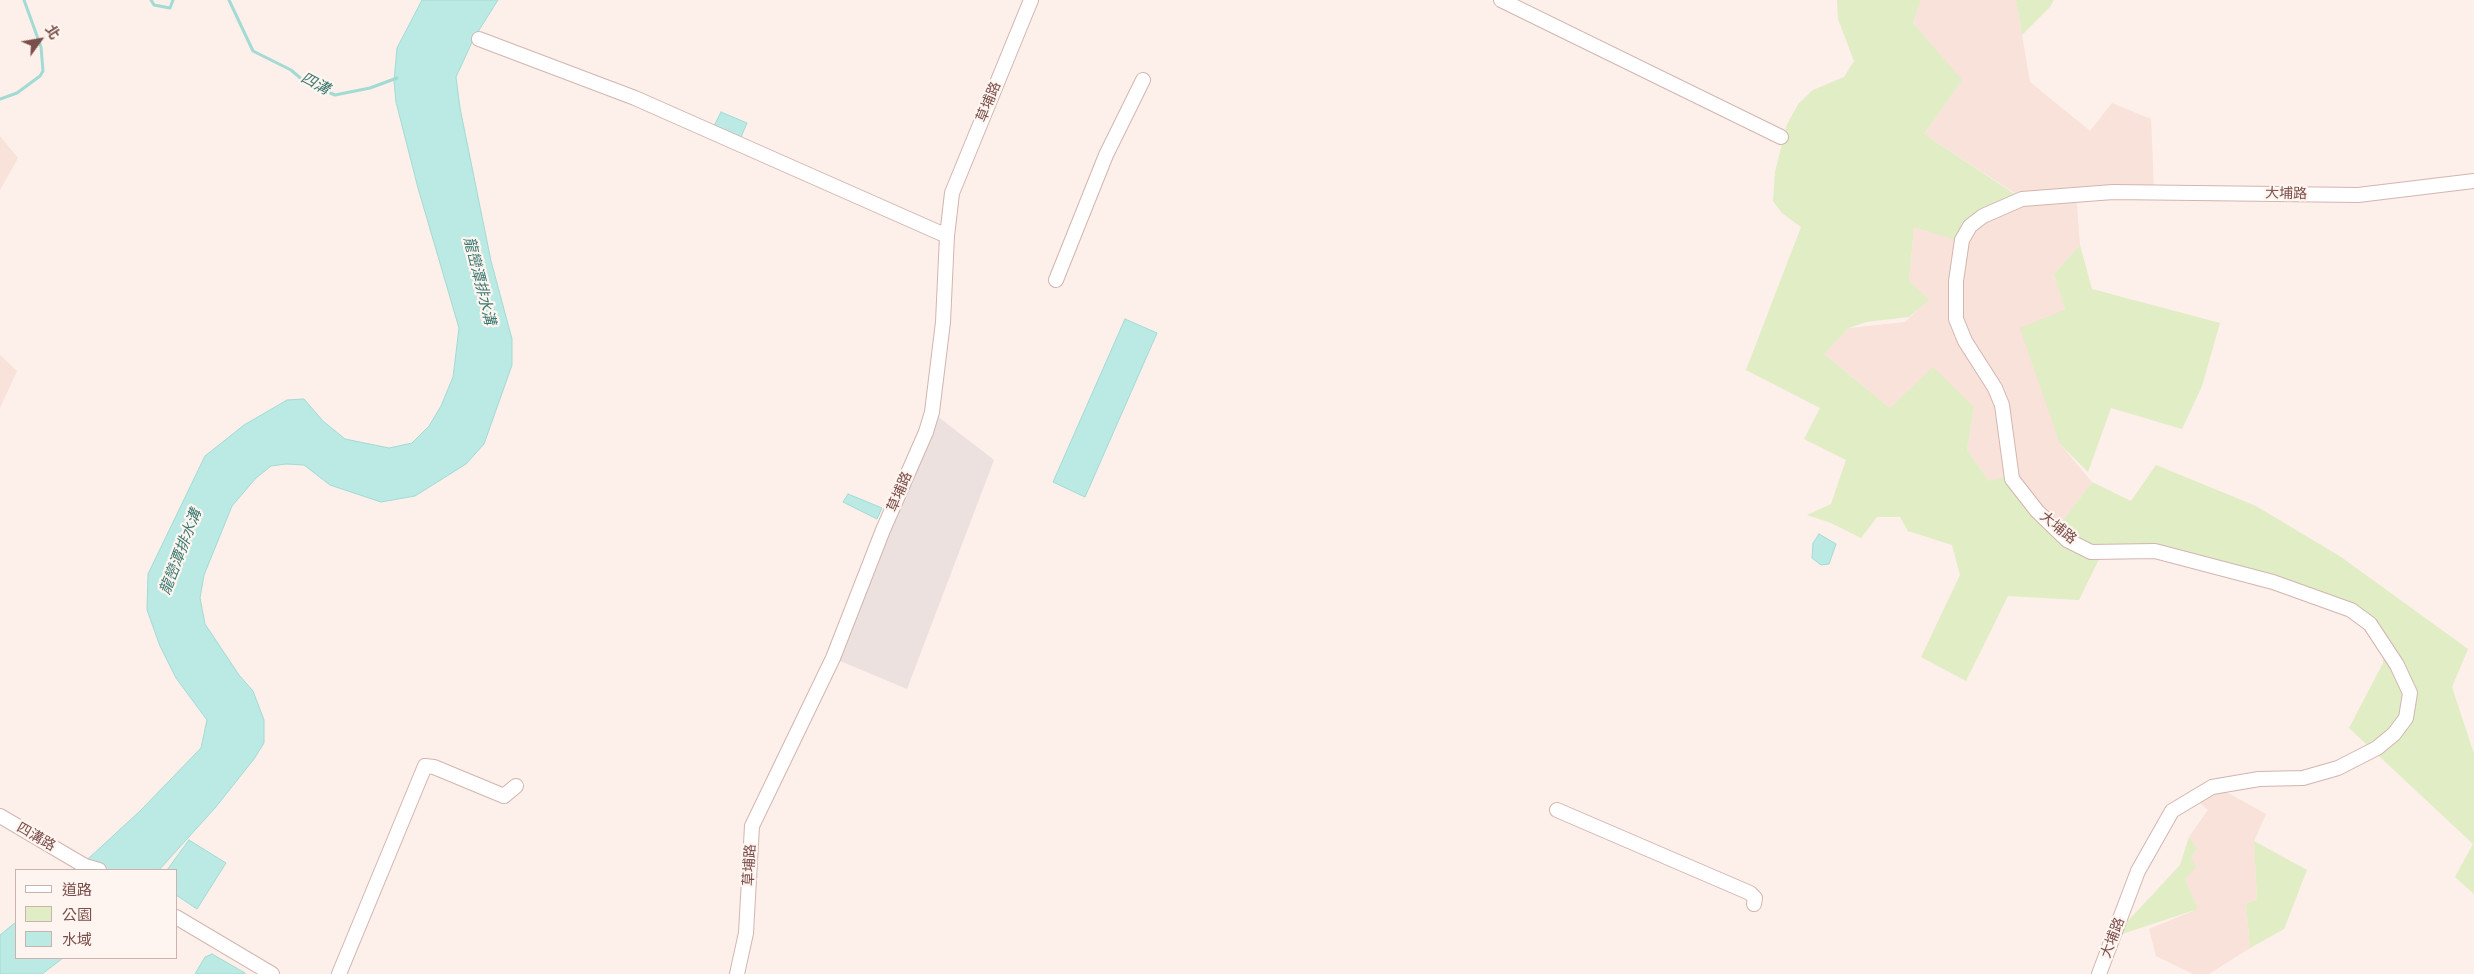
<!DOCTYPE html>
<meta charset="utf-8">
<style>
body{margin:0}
#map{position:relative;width:2474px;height:974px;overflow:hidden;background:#fdefe9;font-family:Manrope,"Noto Sans TC",sans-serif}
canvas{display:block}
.legend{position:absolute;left:15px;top:869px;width:162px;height:90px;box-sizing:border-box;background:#fff5f0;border:1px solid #cab2ae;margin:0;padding:6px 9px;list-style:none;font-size:15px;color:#7a4e4a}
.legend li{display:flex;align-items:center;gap:10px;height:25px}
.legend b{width:25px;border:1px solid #cab2ae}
.north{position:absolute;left:15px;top:15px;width:50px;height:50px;-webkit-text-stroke:4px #fff5f0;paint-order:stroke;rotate:58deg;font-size:14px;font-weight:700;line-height:20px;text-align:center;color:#7a4e4a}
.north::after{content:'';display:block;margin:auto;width:18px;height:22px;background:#7a4e4a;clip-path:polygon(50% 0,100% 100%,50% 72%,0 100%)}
</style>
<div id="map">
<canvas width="2474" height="974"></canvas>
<ul class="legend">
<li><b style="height:6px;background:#fff"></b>道路</li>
<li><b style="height:14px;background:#e0edc5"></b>公園</li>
<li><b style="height:14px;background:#bbe9e3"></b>水域</li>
</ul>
<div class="north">北</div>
</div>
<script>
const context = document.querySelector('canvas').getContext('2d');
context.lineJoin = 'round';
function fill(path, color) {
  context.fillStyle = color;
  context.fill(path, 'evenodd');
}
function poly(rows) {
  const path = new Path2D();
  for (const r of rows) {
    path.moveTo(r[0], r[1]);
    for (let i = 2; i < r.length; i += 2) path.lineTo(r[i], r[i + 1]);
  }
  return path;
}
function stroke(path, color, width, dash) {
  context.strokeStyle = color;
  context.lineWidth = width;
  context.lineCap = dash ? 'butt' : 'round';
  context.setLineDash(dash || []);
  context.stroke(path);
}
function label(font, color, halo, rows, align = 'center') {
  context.font = font + ' Manrope,"Noto Sans TC",sans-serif';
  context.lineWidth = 4.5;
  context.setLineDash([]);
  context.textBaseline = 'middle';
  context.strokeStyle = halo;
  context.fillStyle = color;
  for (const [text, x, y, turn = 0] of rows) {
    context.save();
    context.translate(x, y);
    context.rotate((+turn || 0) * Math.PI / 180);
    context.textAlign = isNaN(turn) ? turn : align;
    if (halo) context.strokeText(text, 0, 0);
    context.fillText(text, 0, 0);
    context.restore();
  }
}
fill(poly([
 [1921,0,2016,0,2030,82,2090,131,2112,103,2151,119,2154,191,2076,192,2080,245,2054,274,2065,310,2060,444,2092,482,2059,526,2037,500,1989,481,1967,450,1974,407,1933,368,1890,408,1824,354,1849,328,1905,322,1928,300,1909,281,1914,227,1975,225,2022,198,1924,134,1961,81,1913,23],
 [0,136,18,158,0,190],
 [0,355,17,371,0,408],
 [2217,787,2266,814,2254,841,2257,900,2246,903,2250,948,2209,974,2193,974,2156,956,2149,929,2198,909,2185,879,2191,857,2197,849,2189,837,2208,810,2193,797]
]), '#f8e2d9');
fill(poly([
 [932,412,994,460,907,689,833,658]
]), '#ece1df');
fill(poly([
 [1837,0,1921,0,1913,23,1962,80,1924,134,2022,199,1988,214,1966,243,1914,227,1909,281,1929,300,1909,317,1866,322,1849,328,1824,354,1890,408,1933,367,1974,407,1967,450,1989,481,2018,474,2059,526,2092,482,2131,501,2156,465,2256,506,2341,557,2468,649,2452,687,2474,754,2474,894,2455,877,2473,844,2349,728,2383,663,2384,639,2371,623,2231,568,2103,551,2079,600,2008,596,1966,681,1921,657,1960,575,1952,545,1908,531,1900,517,1877,517,1861,538,1831,523,1807,515,1831,504,1846,460,1804,439,1820,408,1746,370,1801,227,1782,213,1773,201,1775,172,1787,124,1799,103,1813,90,1844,77,1854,61,1838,19],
 [2016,0,2054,0,2050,7,2022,35],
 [2080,245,2092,289,2220,323,2202,386,2182,429,2111,408,2088,472,2060,444,2020,328,2065,310,2054,274],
 [2189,837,2197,849,2191,857,2196,867,2185,879,2198,909,2113,937,2180,865],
 [2254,841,2307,870,2284,929,2250,948,2246,903,2257,900]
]), '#e0edc5');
const water = poly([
 [422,0,498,0,474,38,456,77,460,108,491,261,512,339,512,365,484,444,466,464,415,496,381,502,330,485,304,465,286,464,271,466,256,478,232,506,204,575,200,598,205,624,239,675,253,691,264,720,264,743,254,759,215,808,159,870,76,870,141,810,201,748,207,720,176,678,160,646,147,610,148,574,205,456,244,425,287,400,304,399,323,421,345,439,389,448,412,443,429,426,441,406,453,377,459,328,418,188,396,102,394,81,397,48,422,0],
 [721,112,747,123,739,142,712,130,721,112],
 [1125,319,1157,333,1085,497,1053,482,1125,319],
 [848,494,882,508,877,519,843,502,848,494],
 [1819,534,1836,544,1829,564,1821,565,1812,558,1813,543,1819,534],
 [189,840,226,863,197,909,176,895,176,870,167,870,189,840],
 [16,922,16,958,63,958,42,974,0,974,0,935,16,922],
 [212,954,245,973,245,974,195,974,205,957,212,954]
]);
fill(water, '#bbe9e3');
stroke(water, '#a1dbd4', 1);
stroke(poly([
 [151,0,154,5,170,8,173,0],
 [229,0,253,51,291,70,305,82,335,95,370,88,397,78],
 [0,99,17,93,40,76,43,71,41,47,24,0]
]), '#a1dbd4', 3);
const minor = poly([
 [1501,0,1781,137],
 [479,39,635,98,947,236],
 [1056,280,1106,155,1143,80],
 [1557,810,1750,893,1755,898,1754,904],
 [0,816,85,866,99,870],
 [176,917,272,974],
 [339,974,425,766,434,767,504,796,516,786],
 [737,974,746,933,752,826,833,658,883,530,926,432,932,412,943,322,947,236,952,193,1031,0],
 [2099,974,2138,871,2172,811,2212,787,2259,779,2303,778,2338,768,2377,748,2394,734,2406,718,2410,693,2397,665,2370,624,2351,610,2273,582,2155,551,2091,552,2067,540,2037,511,2012,479,2002,405,1995,388,1965,341,1956,319,1956,281,1962,240,1970,226,1983,216,2022,199,2113,192,2358,195,2474,181]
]);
stroke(minor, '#d3b5b0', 16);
stroke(minor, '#fff', 14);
label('14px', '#7a4e4a', '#fff5f0', [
 ["草埔路",989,102,-68],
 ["大埔路",2286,194,1],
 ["草埔路",900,492,-67],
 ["大埔路",2058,528,39],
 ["四溝路",36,837,30],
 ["草埔路",750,865,-87],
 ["大埔路",2113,938,-69]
]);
label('italic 15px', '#3a7871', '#fff5f0', [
 ["四溝",315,84,28],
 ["龍巒潭排水溝",479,281,76],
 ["龍巒潭排水溝",181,552,-69]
]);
</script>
